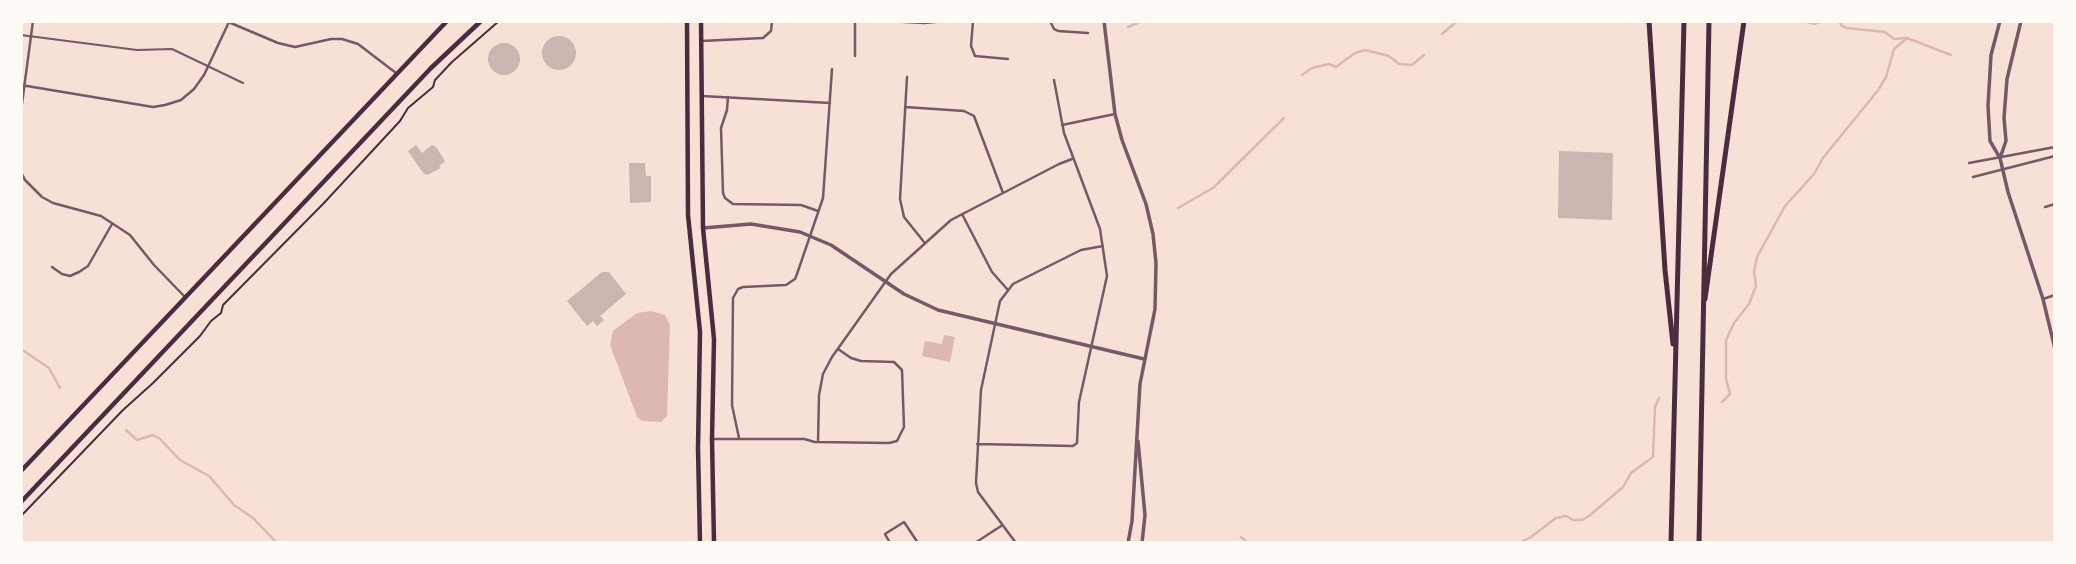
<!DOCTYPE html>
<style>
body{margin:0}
#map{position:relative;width:2076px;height:564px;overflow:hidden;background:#f7e1d7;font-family:Raleway,sans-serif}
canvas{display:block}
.frame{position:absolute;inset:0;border:23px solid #fffaf5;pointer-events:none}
</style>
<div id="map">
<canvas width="2076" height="564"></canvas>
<div class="frame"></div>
</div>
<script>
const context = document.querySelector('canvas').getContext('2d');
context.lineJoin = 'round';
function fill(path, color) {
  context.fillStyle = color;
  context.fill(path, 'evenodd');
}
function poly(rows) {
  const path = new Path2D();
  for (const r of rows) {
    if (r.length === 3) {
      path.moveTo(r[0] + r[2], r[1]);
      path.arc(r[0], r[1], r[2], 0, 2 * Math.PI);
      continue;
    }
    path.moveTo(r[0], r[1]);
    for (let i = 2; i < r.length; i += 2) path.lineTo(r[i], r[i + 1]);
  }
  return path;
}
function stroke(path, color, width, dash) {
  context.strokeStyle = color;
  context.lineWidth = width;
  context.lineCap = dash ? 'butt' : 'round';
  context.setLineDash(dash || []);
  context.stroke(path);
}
fill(poly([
 [651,311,665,315,670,325,667,416,661,422,642,421,637,417,610,345,613,331,637,313],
 [944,335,955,337,950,362,922,356,925,341,942,344]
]), '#dcb8b0');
stroke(poly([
 [1805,21,1814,24,1823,21],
 [1839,21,1842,26,1847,28,1885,32,1894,39,1907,38,1951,55],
 [1128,27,1142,21],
 [1442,34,1457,21],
 [1302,75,1312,68,1329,64,1336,67,1355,53,1365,50,1389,56,1399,64,1412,65,1424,55],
 [1178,208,1213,188,1284,118],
 [21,349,49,368,60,388],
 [1722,402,1730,394,1726,379,1726,340,1734,323,1749,304,1756,286,1754,272,1757,257,1785,206,1814,174,1823,158,1879,89,1886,77,1894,49,1907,38],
 [126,430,137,440,153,435,159,438,180,460,209,476,234,505,253,518,277,543],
 [1241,537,1248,543,1292,543],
 [1519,543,1531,537,1556,518,1566,516,1573,520,1582,520,1589,516,1623,487,1631,473,1653,457,1655,407,1659,398]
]), '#dcb8b0', 2.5);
fill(poly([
 [559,53,17],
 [504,59,16],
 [416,145,422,153,432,145,436,147,445,161,439,166,441,168,427,175,423,173,408,151],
 [1559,151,1613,153,1612,220,1558,218],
 [629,163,645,163,646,176,651,176,651,202,630,203],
 [602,272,609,272,626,294,600,316,604,320,597,326,593,321,587,326,567,301]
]), '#ccb4b1');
stroke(poly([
 [21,516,123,410,153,383,200,336,211,321,221,313,223,305,323,204,400,121,408,108,433,87,435,80,452,62,499,21]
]), '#4a2c40', 2);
stroke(poly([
 [21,35,137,50,172,49,243,83]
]), '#755966', 2);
stroke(poly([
 [226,21,278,43,295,47,331,39,342,39,358,44,396,73],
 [886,21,924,23,946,21],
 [973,21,971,46,975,56,1008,59],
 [1050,21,1054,29,1058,31,1088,33],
 [701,41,763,38,771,31,772,21],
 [855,56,855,21],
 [907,77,900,199,904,217,924,242],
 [21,85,153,107,165,105,181,100,194,89,204,75,229,22],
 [702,96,830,103],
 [728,97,727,110,721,128,723,193,725,198,733,204,801,205,818,211],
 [905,107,964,111,974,116,1003,193],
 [21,111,33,21],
 [1062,125,1115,114],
 [1969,163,2055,147],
 [21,172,25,180,42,197,53,203,101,216,130,235,154,265,185,297],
 [1973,177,2055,156],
 [2045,207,2055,204],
 [962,214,992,272,1007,289],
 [52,267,62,274,70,276,79,272,88,266,112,224],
 [2043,299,2055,295],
 [739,438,732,405,733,298,738,289,743,287,786,285,795,279,797,274,823,198,832,69],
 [712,439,804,439,815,442,889,443,897,441,904,427,902,370,894,362,861,361,851,358,838,349],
 [818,442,819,395,823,374,832,357,891,274,951,220,1059,164,1072,159],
 [977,444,1073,446,1077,443,1079,402,1107,276,1100,229,1064,133,1054,80],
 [890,543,885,534,904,522,918,543],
 [975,543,1001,526],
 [1016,543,978,492,976,483,981,390,1000,301,1013,284,1081,250,1103,246]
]), '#755966', 2.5);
stroke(poly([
 [1104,21,1115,114,1122,140,1146,204,1153,234,1156,263,1155,309,1140,384,1132,521,1128,543],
 [2000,21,1991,55,1988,106,1990,141,2000,158,2008,192,2043,299,2055,349],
 [2000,158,2006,141,2004,118,2007,79,2021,21],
 [703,228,751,224,800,232,831,245,904,294,938,310,1144,359],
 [1138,441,1145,515,1142,543]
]), '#755966', 3.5);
stroke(poly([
 [687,21,688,215,700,332,698,448,700,543],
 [701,21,703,228,714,339,712,439,714,543],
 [21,471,447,21],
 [21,502,431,68,481,21]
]), '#4a2c40', 4.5);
stroke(poly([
 [1649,21,1665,270,1673,344],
 [1705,299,1744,21],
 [1671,543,1684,21],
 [1699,543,1709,21]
]), '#4a2c40', 5);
</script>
